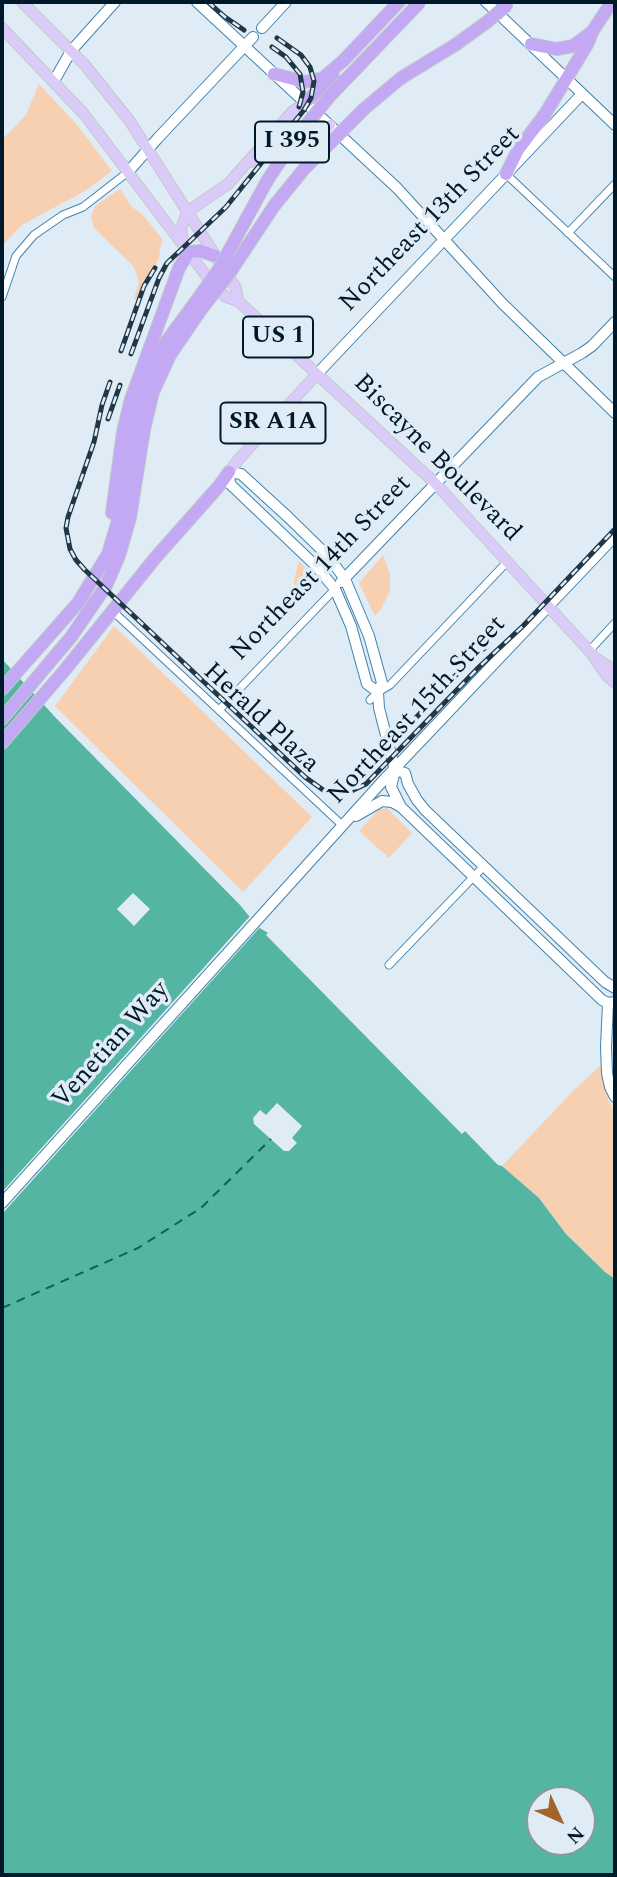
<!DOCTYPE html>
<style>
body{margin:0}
#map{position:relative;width:617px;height:1877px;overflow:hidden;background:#dfecf6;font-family:Spectral,serif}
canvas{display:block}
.frame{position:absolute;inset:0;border:4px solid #00192a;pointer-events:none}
.north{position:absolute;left:526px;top:1786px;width:70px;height:70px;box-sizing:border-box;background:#dfecf6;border:2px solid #8698a4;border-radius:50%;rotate:135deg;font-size:19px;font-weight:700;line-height:28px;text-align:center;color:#00192a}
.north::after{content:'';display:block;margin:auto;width:24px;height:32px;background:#a3642b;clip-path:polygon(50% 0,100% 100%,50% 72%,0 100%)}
</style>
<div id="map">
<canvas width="617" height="1877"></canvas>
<div class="frame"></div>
<div class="north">N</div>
</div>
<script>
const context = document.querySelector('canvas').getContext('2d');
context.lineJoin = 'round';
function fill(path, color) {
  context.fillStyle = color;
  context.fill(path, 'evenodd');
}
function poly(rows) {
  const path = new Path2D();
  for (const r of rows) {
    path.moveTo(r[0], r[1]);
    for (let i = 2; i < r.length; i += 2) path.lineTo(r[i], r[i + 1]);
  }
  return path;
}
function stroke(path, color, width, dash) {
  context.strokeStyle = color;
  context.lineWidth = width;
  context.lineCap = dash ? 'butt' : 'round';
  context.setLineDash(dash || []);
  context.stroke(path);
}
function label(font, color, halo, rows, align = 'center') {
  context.font = font + ' Spectral,serif';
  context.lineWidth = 7;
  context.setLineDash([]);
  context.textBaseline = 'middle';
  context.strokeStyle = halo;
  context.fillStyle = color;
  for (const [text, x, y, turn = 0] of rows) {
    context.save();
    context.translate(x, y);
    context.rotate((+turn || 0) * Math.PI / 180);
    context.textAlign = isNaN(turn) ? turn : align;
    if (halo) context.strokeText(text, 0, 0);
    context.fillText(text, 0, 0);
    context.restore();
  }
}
fill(poly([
 [39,84,78,126,112,171,85,191,22,225,4,244,2,250,2,140,26,115],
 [120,189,132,207,142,214,163,240,160,248,159,259,147,276,137,300,134,299,139,282,134,267,94,228,91,217,95,206],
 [383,555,390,575,390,591,381,609,375,616,359,583],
 [299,561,319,582,318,585,300,602,294,595,294,580],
 [114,626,312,817,243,892,55,706],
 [387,808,412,833,389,858,359,831,379,809],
 [601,1065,608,1100,615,1110,615,1279,605,1272,566,1234,539,1198,502,1166,573,1091]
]), '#f7cfb1');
fill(poly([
 [2,659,55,717,240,905,258,927,268,933,266,935,454,1126,462,1134,465,1131,498,1165,502,1166,539,1198,566,1234,605,1272,615,1279,615,1875,2,1875],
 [540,1800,582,1800,582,1842,540,1842]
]), '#55b5a3');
fill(poly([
 [133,893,150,909,134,926,117,909],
 [251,915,262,925,2,1214,2,1192],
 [277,1103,302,1126,292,1138,297,1143,289,1151,284,1151,254,1124,253,1118,260,1110,266,1115]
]), '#dfecf6');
stroke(poly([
 [2,1308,138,1248,201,1208,271,1139]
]), '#126155', 2, [9, 7]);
const street = poly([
 [506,174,615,277],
 [568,233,615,184],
 [2,297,16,256,34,235,63,215,83,207,128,172],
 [118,616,342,825],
 [589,651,615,623],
 [370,700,378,692,390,685,507,562],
 [219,710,335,589],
 [389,965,484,866]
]);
const secondary = poly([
 [197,2,397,188,502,303,615,413],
 [486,2,615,125],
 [262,28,286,2],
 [54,81,71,51,115,2],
 [128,172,158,138,253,37],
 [317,374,582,94],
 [341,582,538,377,582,353,592,346,615,322],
 [378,692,367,684,351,626,335,589,315,565,230,484,229,472,241,474,288,517,327,555,345,579,369,636,382,683,378,692,379,708,395,770,391,787,401,807,602,1000,608,1003,615,1002],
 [395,770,405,773,408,784,417,800,425,810,605,982,615,988],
 [356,816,382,801,392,802,401,807],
 [608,1003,606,1047,607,1073,610,1087,615,1097],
 [2,1203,380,784,615,536]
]);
const primary = poly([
 [22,2,85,65,129,120,236,288,238,301],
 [2,28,84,114,214,286,226,297,238,301,435,483,592,654,606,675,615,683],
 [251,162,275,153,297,154,302,153,330,125],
 [183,242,181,228,187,212,228,184,292,112,305,103],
 [229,472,239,459,317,374],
 [597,659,613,669,615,672]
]);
const highway = poly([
 [531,44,557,49,573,46,592,32,612,2],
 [274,74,305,82,323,78,343,61,399,2],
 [401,78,455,45,487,22],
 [305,103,333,76],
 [506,174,518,150,545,114,576,63,588,43,592,32],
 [112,513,123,432,131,399,179,268,189,252,201,251,215,256],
 [2,689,78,603,108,554,121,510,134,428,142,395,150,372,164,345,194,304],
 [2,719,71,637,106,586,119,556,130,518,144,430,153,392,170,355,200,311],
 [2,743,64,671,156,557,219,486,229,472]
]);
stroke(street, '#3f83ae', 9);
stroke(secondary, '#3f83ae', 12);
stroke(primary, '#c2c8cc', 12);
stroke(highway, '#c2c8cc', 14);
stroke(street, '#fff', 7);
stroke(secondary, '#fff', 10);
stroke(primary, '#dbcbf8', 10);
stroke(highway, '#c3a9f4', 12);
const rail = poly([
 [208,2,225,17,244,30],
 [272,47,286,57,300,74,303,92,299,107],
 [121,351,144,286,155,268],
 [131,354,159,278,167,263,226,207,304,110,311,98,314,81,310,67,301,55,277,38],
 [110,382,102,405,94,442,68,517,66,528,70,549,76,560,85,570,305,777,326,792,336,794,347,793,366,784,479,667,523,626,615,529],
 [108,419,120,385],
 [411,723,471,659,487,646]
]);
stroke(rail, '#203747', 5);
stroke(rail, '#dfecf6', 2.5, [8]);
const highwayBridge = poly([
 [487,22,507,5],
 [194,304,219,269,267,181,294,140,329,97,420,2],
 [200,311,231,271,274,206,304,169,364,109,401,78]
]);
stroke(highwayBridge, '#c2c8cc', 14, []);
stroke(highwayBridge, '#c3a9f4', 12);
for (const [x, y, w] of [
 [292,142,74],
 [278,337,70],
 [273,423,105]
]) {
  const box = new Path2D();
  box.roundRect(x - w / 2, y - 20.5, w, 41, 5);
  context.fillStyle = '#dfecf6';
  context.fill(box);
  stroke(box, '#00192a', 2);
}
label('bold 24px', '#00192a', null, [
 ["I 395",292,142],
 ["US 1",278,337],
 ["SR A1A",273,423]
]);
label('26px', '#00192a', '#dfecf6', [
 ["Northeast 13th Street",431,220,-46],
 ["Biscayne Boulevard",436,459,45],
 ["Northeast 14th Street",322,569,-46],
 ["Northeast 15th Street",418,711,-47],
 ["Herald Plaza",260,719,43],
 ["Venetian Way",112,1046,-48]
]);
</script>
